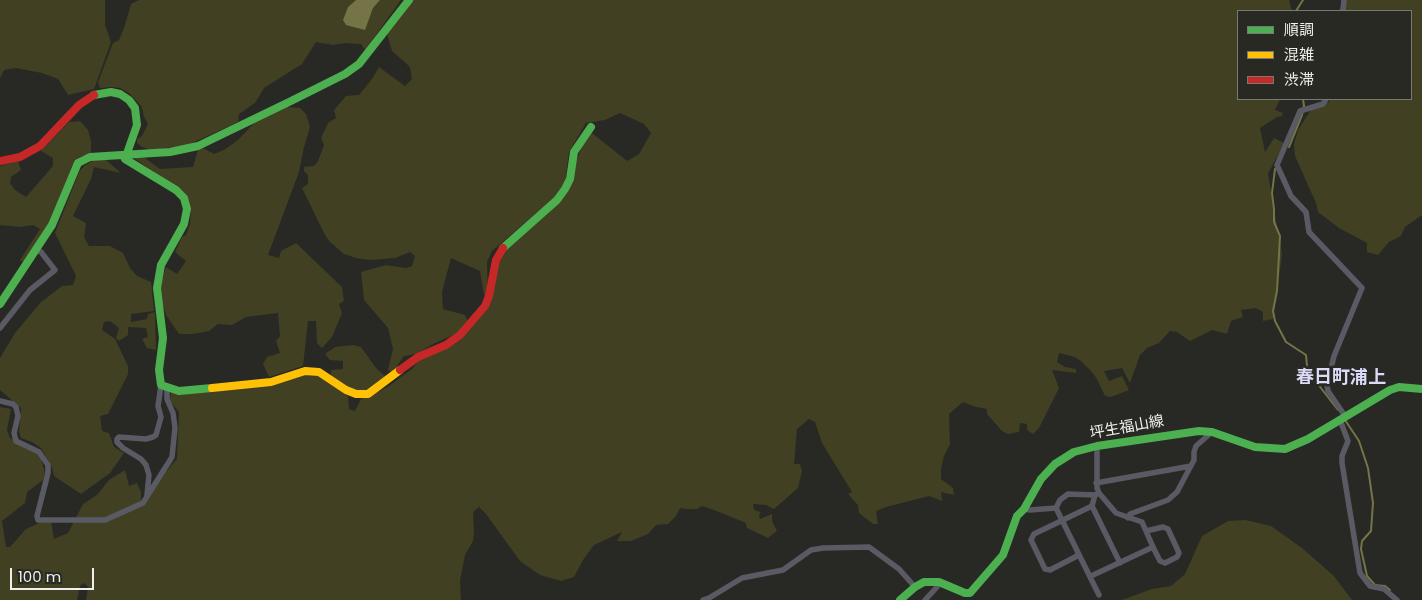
<!DOCTYPE html>
<meta charset="utf-8">
<style>
body{margin:0}
#map{position:relative;width:1422px;height:600px;overflow:hidden;background:#282825;font-family:Poppins,"Noto Sans JP",sans-serif}
canvas{display:block}
.legend{position:absolute;left:1237px;top:10px;width:175px;height:90px;box-sizing:border-box;background:#292924;border:1px solid #787874;margin:0;padding:6px 9px;list-style:none;font-size:15px;color:#efefeb}
.legend li{display:flex;align-items:center;gap:10px;height:25px}
.legend b{width:25px;border:1px solid #787874}
.scale{position:absolute;left:10px;top:568px;width:84px;height:22px;box-sizing:border-box;border:2px solid #efefeb;border-top:0;padding-left:6px;font-size:15px;line-height:18px;white-space:nowrap;color:#efefeb;-webkit-text-stroke:4px #292924;paint-order:stroke}
</style>
<div id="map">
<canvas width="1422" height="600"></canvas>
<ul class="legend">
<li><b style="height:6px;background:#4caf50"></b>順調</li>
<li><b style="height:6px;background:#ffc107"></b>混雑</li>
<li><b style="height:6px;background:#c62828"></b>渋滞</li>
</ul>
<div class="scale">100 m</div>
</div>
<script>
const context = document.querySelector('canvas').getContext('2d');
context.lineJoin = 'round';
function fill(path, color) {
  context.fillStyle = color;
  context.fill(path, 'evenodd');
}
function poly(rows) {
  const path = new Path2D();
  for (const r of rows) {
    path.moveTo(r[0], r[1]);
    for (let i = 2; i < r.length; i += 2) path.lineTo(r[i], r[i + 1]);
  }
  return path;
}
function stroke(path, color, width, dash) {
  context.strokeStyle = color;
  context.lineWidth = width;
  context.lineCap = dash ? 'butt' : 'round';
  context.setLineDash(dash || []);
  context.stroke(path);
}
function label(font, color, halo, rows, align = 'center') {
  context.font = font + ' Poppins,"Noto Sans JP",sans-serif';
  context.lineWidth = 5;
  context.setLineDash([]);
  context.textBaseline = 'middle';
  context.strokeStyle = halo;
  context.fillStyle = color;
  for (const [text, x, y, turn = 0] of rows) {
    context.save();
    context.translate(x, y);
    context.rotate((+turn || 0) * Math.PI / 180);
    context.textAlign = isNaN(turn) ? turn : align;
    if (halo) context.strokeText(text, 0, 0);
    context.fillText(text, 0, 0);
    context.restore();
  }
}
fill(poly([
 [0,0,105,0,105,25,111,42,94,89,68,95,58,79,42,73,16,68,4,70,0,78],
 [139,0,356,0,348,7,364,30,373,8,380,0,401,0,365,50,361,44,345,43,333,45,316,42,302,64,264,88,255,103,239,114,238,122,188,145,151,150,142,147,137,143,137,139,142,136,148,124,144,117,142,107,129,93,120,88,112,87,100,88,98,82,113,43,119,40,124,28,131,4],
 [412,0,1289,0,1292,11,1238,11,1238,99,1280,99,1275,110,1283,113,1282,116,1277,117,1260,128,1265,152,1274,138,1284,143,1268,174,1282,255,1273,319,1263,321,1263,312,1256,308,1241,310,1243,317,1231,321,1227,334,1212,330,1190,341,1177,332,1170,331,1159,343,1147,348,1140,355,1130,383,1122,368,1104,371,1109,381,1122,376,1129,390,1111,397,1105,396,1097,379,1091,371,1082,362,1075,357,1059,353,1057,362,1065,367,1076,369,1076,373,1052,370,1059,388,1039,428,1033,434,1027,430,1027,424,1020,423,1019,432,1008,434,1002,431,987,414,987,409,976,407,963,402,949,414,950,444,944,456,941,469,941,479,953,488,954,495,941,492,942,501,929,496,886,507,876,511,878,524,873,524,859,513,858,505,848,494,852,492,822,443,815,422,809,419,797,429,794,464,800,464,802,471,798,488,774,509,766,505,753,504,754,510,761,512,759,515,760,519,772,514,772,521,777,531,768,538,747,528,746,523,714,510,702,506,697,509,686,509,680,508,676,516,668,524,656,525,648,534,631,541,617,541,622,532,594,545,583,560,574,577,561,581,540,575,520,561,486,514,479,507,473,512,474,532,473,541,465,555,460,581,461,600,86,600,88,587,84,583,80,586,77,600,0,600,0,407,11,409,7,430,10,438,40,455,45,473,43,480,27,492,25,503,2,521,6,547,10,547,26,529,41,522,51,521,54,539,68,533,83,504,97,495,109,480,125,470,129,486,137,483,141,492,141,505,147,502,164,474,177,459,179,412,170,401,171,392,228,390,304,373,319,374,348,396,349,409,355,411,361,399,386,388,412,369,420,359,438,352,487,308,498,261,504,250,559,202,582,147,592,133,627,161,639,154,651,133,644,124,620,113,605,120,586,123,569,152,565,183,556,196,492,251,487,262,488,296,484,295,480,271,451,258,442,292,443,309,465,315,469,324,456,334,435,343,416,354,404,356,392,373,388,370,393,349,388,328,364,300,361,272,386,265,406,268,412,266,415,256,410,252,395,258,370,260,356,258,344,254,329,241,325,235,302,188,308,184,308,175,304,171,304,167,314,166,318,161,324,145,321,138,328,123,336,118,334,110,346,96,359,95,372,79,379,67,405,86,412,79,410,67,392,51,387,34],
 [1342,0,1422,0,1422,215,1405,227,1401,236,1389,242,1378,255,1367,252,1367,243,1339,228,1318,212,1316,203,1295,156,1294,144,1298,130,1314,105,1329,102,1329,99,1411,99,1411,11,1339,11],
 [287,107,300,108,306,114,310,127,304,147,299,172,268,255,279,258,281,251,296,243,342,287,344,301,339,304,342,313,332,337,322,348,317,343,316,321,308,321,303,366,269,377,263,364,267,357,280,353,276,341,280,336,278,313,246,317,232,325,218,324,209,331,193,334,179,334,166,315,160,296,160,287,166,267,177,274,186,261,175,252,182,237,186,235,190,224,191,210,184,193,134,158,145,158,160,169,193,167,198,150,203,148,214,154,224,150,238,140,254,123],
 [80,121,88,130,91,141,91,154,80,157,76,163,50,223,25,263,20,260,40,229,33,225,20,227,0,225,0,166,18,161,21,170,11,177,10,183,15,190,26,197,53,166,53,158,41,151,69,122],
 [105,159,121,173,94,167,91,179,73,216,86,223,84,237,89,246,110,246,123,253,130,268,137,276,151,282,154,311,131,314,131,322,147,319,148,314,155,312,156,350,147,348,142,339,148,337,146,328,128,327,128,335,119,341,116,338,119,328,110,321,104,322,102,330,115,339,128,366,128,374,108,414,100,416,102,431,109,433,114,447,124,453,110,473,81,494,54,476,52,467,41,448,32,442,21,438,19,432,21,408,0,390,0,358,15,333,41,302,62,286,73,285,76,276,55,233,79,172,84,166,94,160],
 [354,345,361,347,376,368,385,376,384,381,364,392,351,389,331,376,331,370,343,369,343,361,330,360,325,354,335,347],
 [1245,520,1271,526,1302,548,1334,576,1352,600,1122,600,1152,589,1171,586,1185,574,1202,536,1228,521]
]), '#414022');
fill(poly([
 [356,0,380,0,373,8,365,30,346,25,343,20,348,7]
]), '#757447');
stroke(poly([
 [1296,11,1303,0],
 [1289,147,1302,115,1304,106,1303,99],
 [1275,169,1272,193,1274,209,1274,222,1280,236,1277,291,1273,311,1275,321,1286,342,1306,355,1307,366,1310,374,1338,410],
 [1345,420,1359,441,1368,468,1373,503,1371,531,1362,541,1361,549,1367,576,1375,585,1385,586,1390,590]
]), '#757447', 2);
stroke(poly([
 [1343,11,1344,0],
 [1326,99,1323,104,1300,111,1277,165,1291,196,1306,212,1309,232,1362,288,1334,356,1327,385,1328,391,1345,416],
 [0,328,30,290,55,270,41,252,37,250],
 [0,401,13,404,16,407,18,416,14,433,16,441,39,452,48,465,48,473,37,516,38,520,105,520,143,503,172,457,175,428,173,413,167,399,167,387],
 [1340,420,1348,441,1342,456,1342,463,1360,573,1370,586,1384,589,1397,600],
 [1097,446,1097,488,1099,493,1116,513,1142,522,1153,547,1160,561,1165,563,1177,557,1179,553,1168,529,1163,527,1146,531],
 [1096,483,1191,466],
 [147,495,149,475,146,465,141,459,123,448,117,442,117,439,119,437,146,439,153,437,156,435,161,417,158,406,161,385],
 [1095,495,1092,506,1120,563],
 [1056,508,1099,595],
 [1024,509,1030,510,1056,508,1060,500,1068,494,1095,495,1099,493],
 [1128,518,1130,514,1168,500,1177,492,1194,460,1194,452,1196,446,1212,432],
 [1079,555,1050,570,1045,569,1031,540,1034,534,1092,506],
 [1091,576,1153,547],
 [703,600,709,598,742,578,783,570,811,550,823,548,869,547,899,569,915,587],
 [925,600,937,587,939,582]
]), '#5a5a64', 5.5);
stroke(poly([
 [94,95,111,92,120,94,129,100,135,108,137,125,125,159,176,190,184,198,187,209,184,224,161,265,157,288,163,338,159,370,161,385,179,391,212,388],
 [503,248,557,200,565,189,570,179,574,152,591,127],
 [0,304,52,225,78,163,90,157,170,152,198,146,289,102,345,74,359,64,409,0],
 [900,600,915,587,924,582,939,582,965,593,970,593,1003,555,1017,516,1024,509,1041,479,1055,464,1074,452,1097,446,1199,431,1212,432,1255,447,1285,449,1308,439,1390,390,1399,387,1422,389]
]), '#4caf50', 8);
stroke(poly([
 [212,388,271,382,305,371,319,372,346,390,356,394,368,394,400,370]
]), '#ffc107', 8);
stroke(poly([
 [0,161,20,157,40,146,79,105,94,95],
 [400,370,418,357,446,345,460,335,485,306,489,296,496,260,503,248]
]), '#c62828', 8);
label('15px', '#efefeb', '#292924', [
 ["坪生福山線",1127,428,-10]
]);
label('bold 18px', '#dbdaf8', '#292924', [
 ["春日町浦上",1341,378]
]);
</script>
